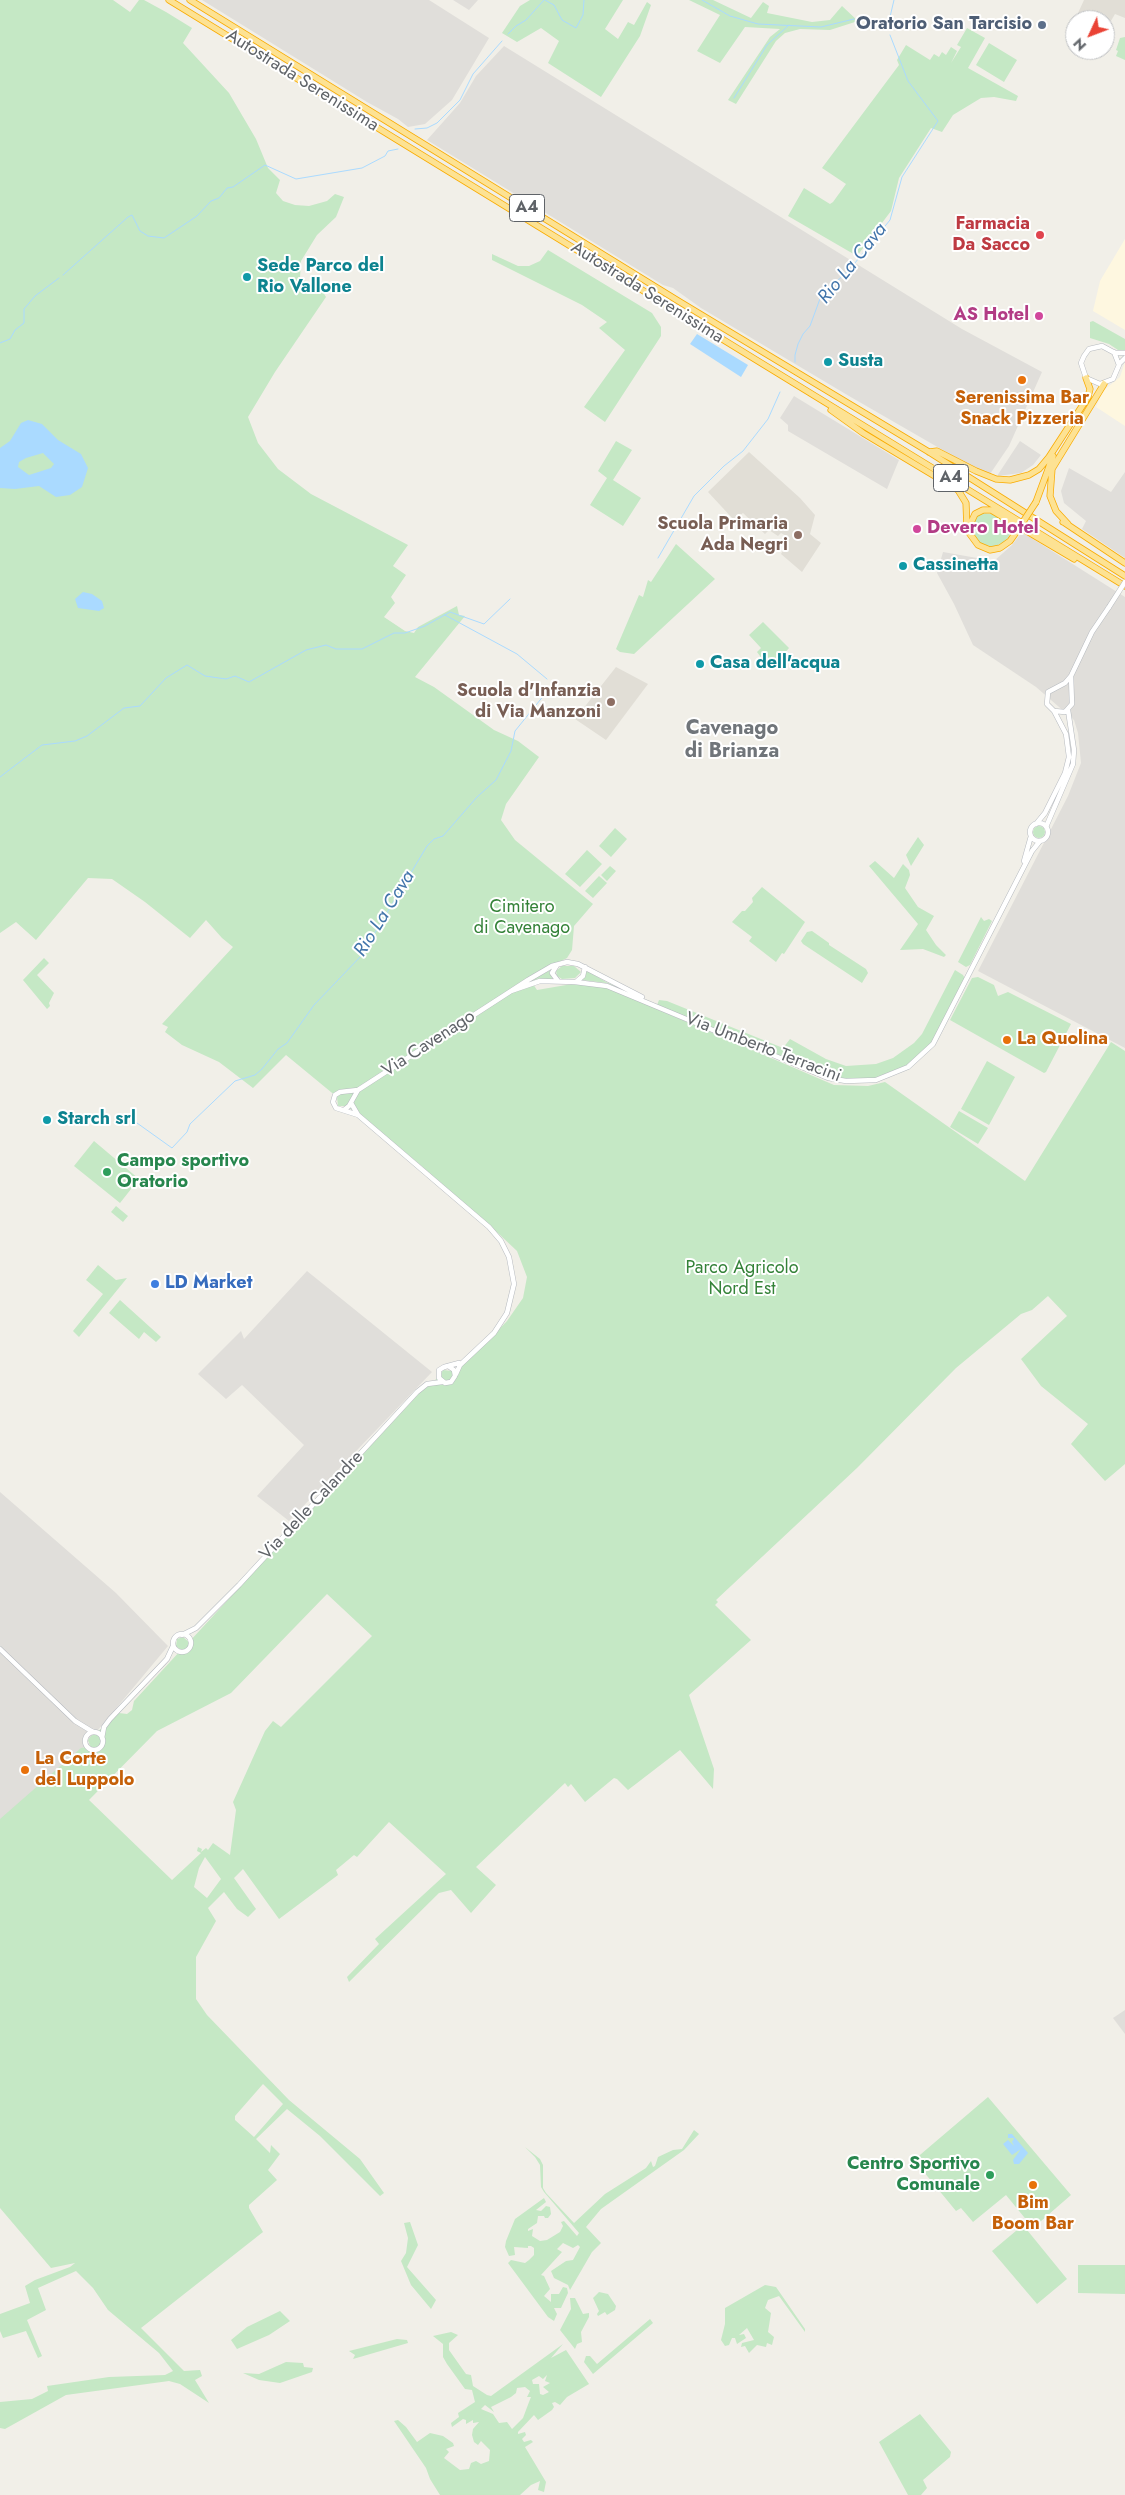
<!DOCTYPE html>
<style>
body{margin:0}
#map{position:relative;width:1125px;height:2495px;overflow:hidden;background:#f1efe8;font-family:Jost,sans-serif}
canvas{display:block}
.north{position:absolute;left:1065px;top:10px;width:50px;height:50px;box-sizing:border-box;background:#fff;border:1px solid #bfc1c3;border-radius:50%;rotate:227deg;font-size:14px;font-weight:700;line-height:20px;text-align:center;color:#5f6368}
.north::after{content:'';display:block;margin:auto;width:18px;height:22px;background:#ea4335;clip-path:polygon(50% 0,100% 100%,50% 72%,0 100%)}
</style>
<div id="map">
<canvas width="1125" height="2495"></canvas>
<div class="north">N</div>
</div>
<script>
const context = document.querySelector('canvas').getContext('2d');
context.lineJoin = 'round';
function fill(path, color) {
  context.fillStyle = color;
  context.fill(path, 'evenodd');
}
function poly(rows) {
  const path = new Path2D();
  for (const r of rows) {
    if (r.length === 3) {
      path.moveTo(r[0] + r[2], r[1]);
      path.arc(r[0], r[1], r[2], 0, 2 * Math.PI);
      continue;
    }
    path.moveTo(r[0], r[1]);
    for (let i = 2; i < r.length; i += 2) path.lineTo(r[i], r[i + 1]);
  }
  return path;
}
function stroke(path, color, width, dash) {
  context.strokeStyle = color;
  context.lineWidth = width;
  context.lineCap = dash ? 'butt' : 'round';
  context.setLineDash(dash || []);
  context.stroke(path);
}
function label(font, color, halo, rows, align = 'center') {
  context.font = font + ' Jost,sans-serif';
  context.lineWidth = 4;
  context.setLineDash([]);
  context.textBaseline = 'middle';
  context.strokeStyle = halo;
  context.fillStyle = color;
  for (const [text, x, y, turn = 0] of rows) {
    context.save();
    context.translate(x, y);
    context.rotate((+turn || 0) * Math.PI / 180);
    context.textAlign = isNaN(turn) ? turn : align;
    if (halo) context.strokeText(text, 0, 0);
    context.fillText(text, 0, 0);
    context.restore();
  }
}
fill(poly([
 [1125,239,1125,330,1093,311,1100,281],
 [1125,362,1125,426,1096,407,1103,391,1120,377]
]), '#fef7e0');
fill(poly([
 [202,0,429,0,489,38,452,100,425,124,408,127,398,119,367,102],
 [453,0,478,0,469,10],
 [504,46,962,329,1042,372,1009,446,990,474,960,460,849,396,701,308,673,288,663,285,427,140,460,103,476,76],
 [794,396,899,460,887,489,788,431,788,425,780,418],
 [1020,441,1041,455,1033,465,1021,473,997,476],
 [1069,468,1111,492,1125,472,1125,558,1082,529,1086,521,1064,503,1061,491],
 [1022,532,1125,597,1125,1048,978,971,1068,796,1081,763,1078,733,1074,720,1036,687,973,645,954,604,937,573,943,552,994,561,1012,545],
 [307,1271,432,1372,289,1521,257,1496,304,1445,242,1385,226,1399,198,1374,241,1331,244,1339],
 [0,1492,116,1593,168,1646,83,1748,0,1831],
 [1125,2010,1125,2034,1113,2018]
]), '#e0deda');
fill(poly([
 [1084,0,1125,0,1125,18,1115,14,1105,31,1105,20,1075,20,1075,24,1073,24],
 [749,452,800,498,815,515,810,534,821,543,802,572,781,554,790,538,781,533,778,536,769,530,765,534,743,513,734,520,708,492],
 [616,667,648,684,606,740,575,719]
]), '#e1ded6');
fill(poly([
 [0,0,113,0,130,12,139,0,144,0,166,12,192,28,183,43,229,93,256,139,268,168,280,180,276,193,283,201,295,205,309,206,327,201,335,194,344,197,336,217,317,235,301,261,300,278,321,289,326,297,275,372,248,417,258,443,278,469,311,494,408,545,393,566,406,575,391,597,395,603,384,617,405,631,414,633,418,627,457,606,459,615,465,616,415,677,434,687,494,730,518,741,539,757,506,804,501,820,515,840,593,904,574,926,572,950,567,958,536,974,530,980,551,970,552,979,531,981,537,990,572,984,608,988,834,1085,868,1086,885,1082,1025,1181,1111,1042,1125,1051,1125,1464,1105,1481,1071,1444,1088,1424,1041,1386,1021,1359,1067,1316,1048,1296,1032,1310,1021,1314,956,1368,857,1468,716,1600,718,1602,715,1605,751,1640,689,1695,714,1769,713,1789,680,1750,628,1790,617,1779,614,1778,585,1802,571,1784,568,1787,565,1783,476,1867,496,1885,471,1913,451,1890,439,1893,349,1982,347,1977,379,1944,375,1939,446,1874,389,1822,357,1857,354,1855,336,1870,338,1875,279,1919,243,1869,234,1878,256,1909,248,1917,237,1909,224,1892,208,1908,216,1921,196,1957,196,1999,207,2015,289,2100,360,2159,384,2193,380,2196,320,2136,287,2109,256,2139,270,2153,271,2145,280,2154,268,2170,277,2180,249,2205,249,2208,263,2232,141,2328,184,2371,200,2370,202,2376,195,2380,209,2403,180,2384,169,2381,66,2395,5,2429,0,2428,0,2402,32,2399,48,2391,47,2386,109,2377,165,2375,173,2371,159,2353,108,2310,93,2288,76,2271,38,2288,46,2310,27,2320,42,2356,38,2358,26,2331,3,2338,0,2331,0,2314,30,2303,25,2286,35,2280,70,2267,75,2263,51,2268,0,2208,0,1819,81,1748,90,1746,88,1740,91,1736,95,1734,119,1713,127,1714,132,1710,134,1701,181,1650,176,1646,177,1639,183,1637,189,1642,423,1389,439,1377,443,1370,452,1371,483,1346,507,1321,523,1298,527,1277,517,1251,500,1235,418,1163,347,1106,338,1106,337,1097,286,1055,253,1088,219,1062,182,1045,165,1032,168,1027,162,1024,233,947,222,938,206,920,190,938,145,902,112,879,88,878,36,940,16,922,0,933],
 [327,1594,372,1636,281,1727,273,1721,265,1731,233,1802,236,1810,230,1855,213,1843,208,1850,206,1848,201,1852,202,1849,198,1847,197,1851,201,1853,172,1880,89,1800,157,1731,231,1693],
 [205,1857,221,1879,207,1898,194,1887,199,1868],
 [263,2084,283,2104,254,2137,235,2120,235,2116],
 [530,0,623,0,605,29,618,39,628,22,634,25,647,2,651,5,640,36,601,97,548,63,559,41,541,28,517,42,502,33,520,6],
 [689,0,713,0,751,18,763,2,769,6,767,13,812,22,830,20,842,6,858,21,830,30,800,29,785,33,776,41,736,104,728,100,770,37,780,29,745,27,720,63,697,51,720,15],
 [967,28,985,38,968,68,1018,96,1016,101,994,97,981,98,953,115,942,132,931,128,899,178,891,211,857,256,788,216,804,188,830,204,833,202,846,184,822,168,899,65,897,60,906,45,930,60,934,54,939,57,942,52,946,55,951,47,957,51,951,63,961,47,957,45],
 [1125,37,1125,60,1116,56,1118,51,1116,50,1120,38],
 [989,43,1017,60,1004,82,976,65],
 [548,250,652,313,661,327,661,336,605,422,584,407,625,350,599,328,607,322,582,305,492,260,492,254,518,266,529,266,540,261],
 [1093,321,1125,339,1125,350,1118,350,1109,344,1090,338,1090,322],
 [616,441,632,450,613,480,641,498,623,526,590,505,607,478,598,471],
 [981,513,993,514,1015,527,1005,542,993,547,979,543,970,527,975,518],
 [676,544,715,579,634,654,620,652,616,649,639,595,643,597,648,580,651,582],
 [763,622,789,648,773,667,768,668,760,663,763,660,757,652,761,648,749,635],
 [1039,832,6],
 [615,828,627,839,611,857,599,846],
 [918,837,924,845,911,866,906,855],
 [587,850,602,864,580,887,565,874],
 [875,861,894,878,903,864,909,870,910,875,905,888,918,907,934,916,926,930,936,945,946,955,944,957,923,949,900,950,918,924,869,866],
 [610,866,616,871,607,881,601,875],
 [599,876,607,883,593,898,585,891],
 [762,887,805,922,784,954,782,953,776,962,749,941,752,937,732,922,742,911,745,911,753,902,752,898],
 [981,917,984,921,989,919,992,921,970,965,966,967,958,962],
 [812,931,829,943,829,945,866,969,868,973,862,983,803,944,801,941,807,932],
 [44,958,49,963,37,975,54,993,49,1003,50,1006,47,1009,23,980],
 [562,966,574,966,581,972,575,978,562,979,557,976,556,971],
 [586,970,606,982,632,994,606,983,582,980],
 [955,970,963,975,965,979,938,1033,929,1046,906,1066,872,1079,847,1079,829,1076,657,1005,659,1000,667,1001,783,1048,790,1039,826,1059,846,1066,876,1064,893,1058,914,1043,922,1034],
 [978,977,994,985,998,996,1008,992,1071,1024,1046,1072,1044,1073,950,1020,972,978],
 [987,1061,1015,1077,989,1125,961,1109],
 [959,1111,988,1128,978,1144,950,1127],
 [94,1141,139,1179,120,1203,74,1166],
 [116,1206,128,1216,123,1222,111,1212],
 [98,1265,116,1280,127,1278,79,1337,73,1331,103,1294,86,1280],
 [120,1300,161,1337,156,1342,144,1332,139,1339,109,1313],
 [988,2097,1071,2195,1033,2228,1006,2195,973,2222,961,2208,956,2211,914,2160],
 [694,2130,699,2134,684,2150,601,2209,586,2227,601,2243,592,2252,570,2290,568,2285,554,2278,551,2271,566,2261,573,2260,580,2247,578,2245,573,2248,563,2243,557,2249,562,2252,541,2275,544,2276,550,2289,544,2296,551,2302,551,2294,559,2294,563,2287,567,2288,568,2293,561,2308,554,2308,557,2314,554,2321,548,2317,508,2263,511,2260,525,2263,529,2260,534,2255,534,2248,531,2246,528,2246,528,2248,514,2247,515,2255,509,2256,505,2247,506,2241,515,2219,544,2198,546,2202,536,2210,541,2211,546,2206,550,2207,551,2214,548,2218,545,2218,544,2216,538,2216,537,2223,528,2229,528,2231,533,2229,532,2236,540,2241,547,2240,560,2232,563,2226,561,2222,564,2221,577,2236,579,2233,544,2192,541,2187,540,2165,535,2157,525,2147,540,2159,543,2165,543,2188,546,2193,574,2223,605,2194,646,2168,651,2161,653,2167,655,2166,658,2157,673,2150,682,2149],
 [410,2222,418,2245,407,2267,436,2300,431,2309,411,2285,401,2261,406,2253,408,2238,404,2223],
 [1023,2225,1067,2279,1037,2304,992,2251],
 [1078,2265,1125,2265,1125,2294,1078,2293],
 [765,2285,776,2287,805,2329,805,2332,779,2296,768,2300,765,2308,771,2313,768,2332,774,2337,772,2345,767,2343,766,2347,757,2345,749,2353,745,2346,741,2347,742,2343,754,2340,747,2328,739,2335,744,2334,746,2338,737,2344,735,2338,732,2338,729,2345,725,2346,721,2340,725,2324,725,2308],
 [599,2292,608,2294,616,2306,615,2310,607,2315,605,2312,598,2316,597,2314,599,2311,593,2298],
 [570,2298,575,2298,583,2314,589,2313,589,2317,581,2332,582,2342,577,2344,575,2349,560,2330,571,2309],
 [280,2311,290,2321,269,2335,237,2349,231,2340,247,2327],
 [650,2319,653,2323,593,2374,584,2362,586,2356,590,2356,597,2364],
 [451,2332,458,2335,449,2343,449,2350,466,2374,471,2375,473,2386,487,2395,491,2396,563,2344,551,2358,566,2350,589,2384,567,2397,560,2405,555,2402,552,2403,554,2407,552,2410,538,2420,534,2415,518,2432,518,2434,525,2432,526,2435,522,2439,524,2442,531,2440,533,2442,525,2447,546,2482,544,2492,538,2490,540,2481,531,2485,520,2495,440,2495,430,2479,426,2468,394,2421,398,2420,406,2427,417,2442,430,2433,443,2436,453,2443,454,2446,446,2449,449,2452,444,2458,460,2470,469,2469,471,2463,476,2461,481,2464,489,2461,490,2450,481,2441,478,2445,474,2442,472,2435,473,2429,479,2422,473,2423,473,2420,466,2424,466,2420,463,2419,452,2427,451,2423,459,2417,458,2413,475,2402,472,2390,465,2389,447,2364,443,2357,443,2344,433,2336],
 [547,2375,545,2381,550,2383,543,2387,549,2392,543,2395,540,2394,539,2384,533,2384,532,2380,539,2376,543,2379],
 [525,2387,530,2391,527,2397,531,2397,529,2402,523,2418,512,2429,507,2422,499,2423,493,2414,481,2409,485,2405,494,2412,491,2407,511,2397,516,2393,517,2388],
 [397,2339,407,2340,408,2343,353,2359,355,2355,349,2351],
 [286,2362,303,2363,304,2367,313,2368,312,2372,280,2383,259,2380,243,2373,259,2374],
 [920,2414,951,2452,950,2457,923,2480,927,2488,921,2495,908,2495,879,2442]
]), '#c5e8c5');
fill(poly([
 [697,334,748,365,741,377,690,344],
 [28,420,42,424,58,440,81,454,88,468,82,487,70,495,56,497,39,486,15,489,0,488,0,448,10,441,21,423],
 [43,453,54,464,51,468,29,475,18,467,19,462,26,458],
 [83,592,92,594,102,601,104,608,99,611,78,608,75,599],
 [1008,2134,1012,2134,1028,2153,1019,2164,1014,2164,1013,2160,1021,2149,1012,2155,1003,2144,1008,2140,1014,2146,1012,2142,1014,2138,1008,2138]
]), '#aadaff');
stroke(poly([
 [545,0,554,5,562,20,576,28,583,15,584,0],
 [702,0,730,16,758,24,821,27,854,19],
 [890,17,894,0],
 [508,34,516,26,526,20,544,0],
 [734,98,767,45,789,25],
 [415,129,427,128,437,123,460,100,473,74,502,41],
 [63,275,128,217,132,215,140,231,148,236,164,238,197,216,211,201,219,198,227,188,233,187,265,165,296,179,362,168,385,156,388,151,398,149],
 [0,343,10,339,15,330,24,323,24,309,35,296,59,278],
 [795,362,795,355,798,344,803,334,810,326,821,296,850,269,890,220,902,177,938,121,908,81,890,35],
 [658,558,694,496,724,466,743,451,768,419,780,392],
 [445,615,517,654,547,679],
 [0,777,42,745,75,741,87,736,124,708,140,706,166,678,187,665,205,676,226,679,235,676,249,682,306,650,326,645,336,649,362,649,394,633,405,633,425,626,450,612,484,624,510,599],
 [130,1118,172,1148,187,1132,190,1124,235,1081,255,1075,262,1069,278,1049,287,1043,314,1005,361,956,427,846,434,839,443,836,477,797,496,780,511,751,515,731,549,689]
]), '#aadaff', 1);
const secondary = poly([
 [1114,352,1119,365,1113,379,1100,384,1086,378,1081,363,1084,356,1089,349,1102,346,1115,353,1125,353],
 [1119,364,1125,358],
 [1071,676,1065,683,1048,692,1047,704,1054,711,1065,712,1072,704,1071,676,1092,632,1109,607],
 [1039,832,9],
 [1036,824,1045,813,1065,773,1069,757,1066,734,1054,711],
 [1046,827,1073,764,1074,750,1068,710],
 [1024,861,1031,836],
 [557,965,552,973,558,981],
 [577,981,583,976,585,967],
 [511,991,540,981,575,982,607,986,828,1078,846,1081,876,1080,908,1067,933,1044,1032,851,1040,841],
 [351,1103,358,1115,489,1227,501,1241,509,1257,514,1284,507,1313,494,1333,460,1365,456,1374],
 [344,1110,349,1106,358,1090],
 [358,1115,336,1108,333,1102,335,1095,340,1092,358,1090,528,980,552,966,567,962,578,964,642,997],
 [448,1366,454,1370,455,1376,451,1382,445,1383,439,1378,439,1370,444,1367,459,1363],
 [182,1643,9],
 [182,1635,196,1628,239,1585,417,1392,427,1384,442,1382],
 [0,1649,75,1721,93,1732],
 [94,1741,9],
 [102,1738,104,1727,110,1719,167,1659,173,1646]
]);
const motorway = poly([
 [169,0,1125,586],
 [190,0,680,302,929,452,1125,576],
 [831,410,863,433,958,490,966,503,967,530,978,545,990,550,1000,548,1010,541,1017,531],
 [929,452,937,451,976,471,996,479,1010,480,1029,475,1039,469,1049,457,1088,397,1090,389,1086,378],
 [1036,502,1053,456],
 [1063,522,1068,524,1056,511,1050,496,1052,469,1104,384],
 [1065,523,1125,563],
 [968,529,975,514,983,510,991,510,1074,559]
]);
stroke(secondary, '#b6babf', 5.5);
stroke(motorway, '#f9ab00', 7);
stroke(secondary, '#fff', 4.5);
stroke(motorway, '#fde293', 5.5);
const secondaryBridge = poly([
 [1109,607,1125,582]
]);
const motorwayBridge = poly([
 [1017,531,1036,502]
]);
stroke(secondaryBridge, '#b6babf', 5.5, []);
stroke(motorwayBridge, '#f9ab00', 7, []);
stroke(secondaryBridge, '#fff', 4.5);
stroke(motorwayBridge, '#fde293', 5.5);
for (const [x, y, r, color] of [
 [1042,25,5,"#5c6f8a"],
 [1040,235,5,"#e0444e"],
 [247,277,5,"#0f9aa8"],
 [1039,316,5,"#d1479c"],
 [828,362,5,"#0f9aa8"],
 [1022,380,5,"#e8710a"],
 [917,529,5,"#d1479c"],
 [798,535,5,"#8d6e63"],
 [903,566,5,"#0f9aa8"],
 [700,664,5,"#0f9aa8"],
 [611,702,5,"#8d6e63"],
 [1007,1040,5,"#e8710a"],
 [47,1120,5,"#0f9aa8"],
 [107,1172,5,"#2e9e5b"],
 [155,1284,5,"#3f7fe0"],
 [25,1770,5,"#e8710a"],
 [990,2175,5,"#2e9e5b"],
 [1033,2185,5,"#e8710a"]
]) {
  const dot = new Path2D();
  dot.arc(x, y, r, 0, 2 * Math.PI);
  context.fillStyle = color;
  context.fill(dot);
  stroke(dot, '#fff', 2);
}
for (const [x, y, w] of [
 [527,208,35],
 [951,478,35]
]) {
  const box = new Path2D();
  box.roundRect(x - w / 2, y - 13.5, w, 27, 4);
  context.fillStyle = '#fff';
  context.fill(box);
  stroke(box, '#5f6368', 1);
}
label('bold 16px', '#5f6368', null, [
 ["A4",527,208],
 ["A4",951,478]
]);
label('bold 18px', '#4e5e75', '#fff', [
 ["Oratorio San Tarcisio",1032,25]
], 'right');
label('18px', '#5f6368', '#fff', [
 ["Autostrada Serenissima",302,81,32],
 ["Autostrada Serenissima",647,293,32],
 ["Via Cavenago",429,1044,-33],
 ["Via Umberto Terracini",763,1048,21],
 ["Via delle Calandre",312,1506,-47]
]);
label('bold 18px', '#be3a42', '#fff', [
 ["Farmacia",1030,225],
 ["Da Sacco",1030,246]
], 'right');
label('bold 18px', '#0d838f', '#fff', [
 ["Sede Parco del",257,267],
 ["Rio Vallone",257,288],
 ["Susta",838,362],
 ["Cassinetta",913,566],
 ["Casa dell'acqua",710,664],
 ["Starch srl",57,1120]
], 'left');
label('bold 18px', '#b23c85', '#fff', [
 ["AS Hotel",1029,316],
 ["Devero Hotel",927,529,"left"]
], 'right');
label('bold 18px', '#c56008', '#fff', [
 ["Serenissima Bar",1022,399],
 ["Snack Pizzeria",1022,420],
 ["La Quolina",1017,1040,"left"],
 ["La Corte",35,1760,"left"],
 ["del Luppolo",35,1781,"left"],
 ["Bim",1033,2204],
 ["Boom Bar",1033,2225]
]);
label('bold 18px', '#785e54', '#fff', [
 ["Scuola Primaria",788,525],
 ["Ada Negri",788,546],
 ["Scuola d'Infanzia",601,692],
 ["di Via Manzoni",601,713]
], 'right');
label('18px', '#348238', '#fff', [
 ["Cimitero",522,908],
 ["di Cavenago",522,929],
 ["Parco Agricolo",742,1269],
 ["Nord Est",742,1290]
]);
label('bold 18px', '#27864d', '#fff', [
 ["Campo sportivo",117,1162],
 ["Oratorio",117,1183],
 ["Centro Sportivo",980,2165,"right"],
 ["Comunale",980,2186,"right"]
], 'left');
label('bold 18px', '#366cbe', '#fff', [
 ["LD Market",165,1284]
], 'left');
label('italic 19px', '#4174aa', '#fff', [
 ["Rio La Cava",853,264,-51],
 ["Rio La Cava",385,914,-58]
]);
label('bold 20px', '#70757a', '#fff', [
 ["Cavenago",732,729],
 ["di Brianza",732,752]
]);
</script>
